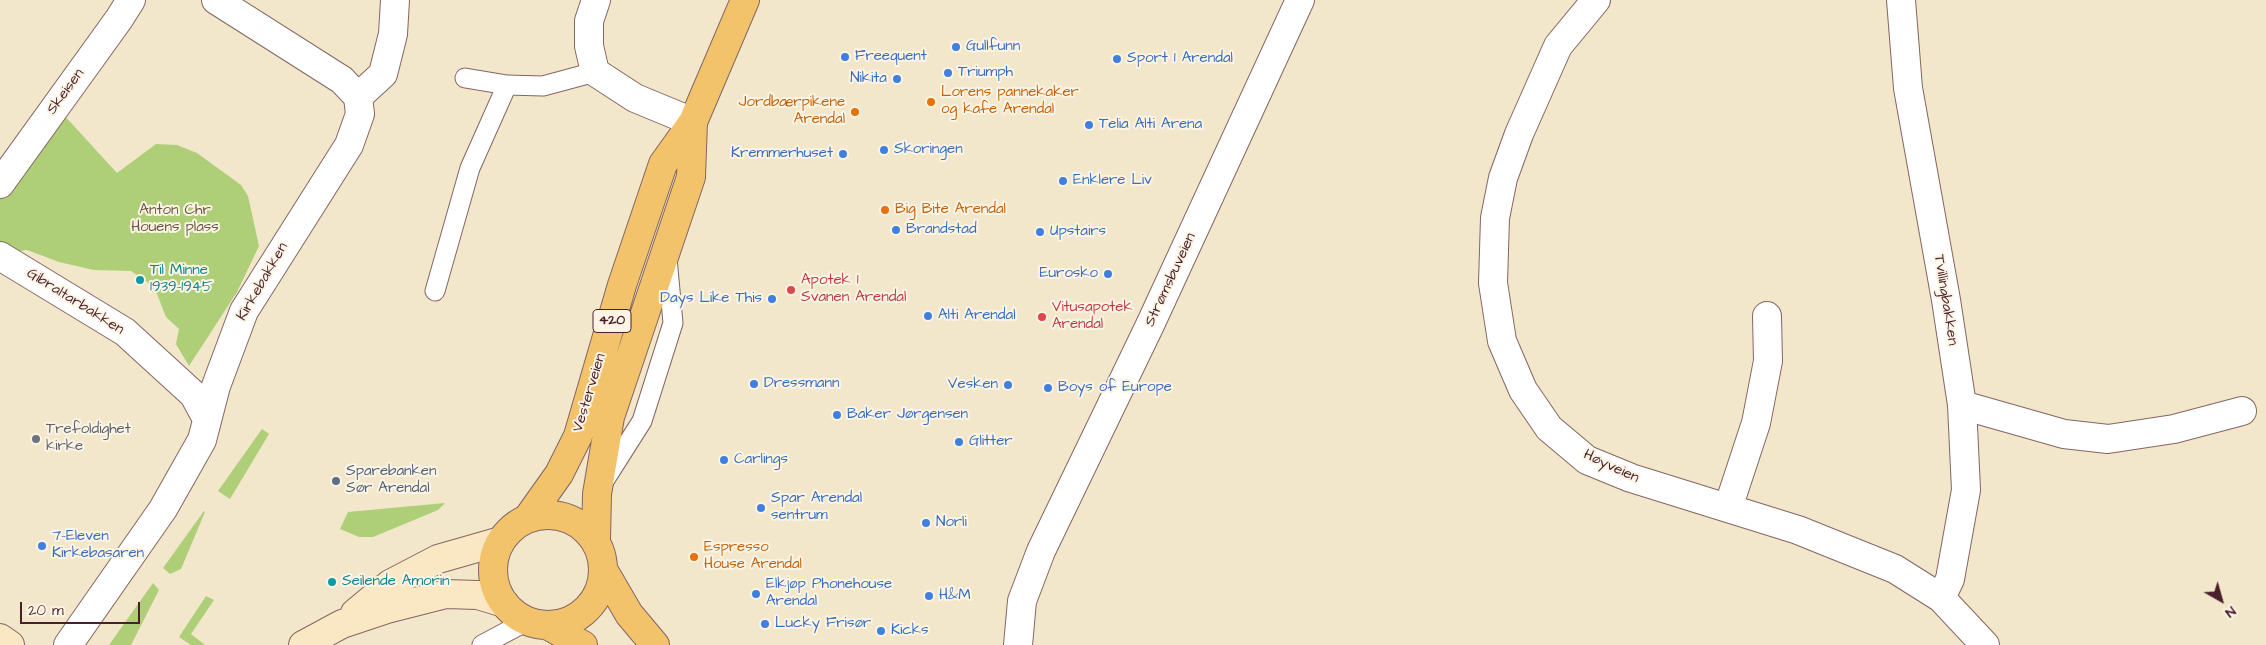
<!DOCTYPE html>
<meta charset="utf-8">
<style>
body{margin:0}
#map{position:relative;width:2266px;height:645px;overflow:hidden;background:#f2e7cb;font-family:"Architects Daughter",sans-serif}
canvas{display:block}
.north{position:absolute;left:2196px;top:575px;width:50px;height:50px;-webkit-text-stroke:4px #fcf5e5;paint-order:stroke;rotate:142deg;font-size:14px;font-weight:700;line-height:20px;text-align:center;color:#4a1f2b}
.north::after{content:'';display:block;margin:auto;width:18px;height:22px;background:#4a1f2b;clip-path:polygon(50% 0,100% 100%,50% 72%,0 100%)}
.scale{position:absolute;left:20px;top:602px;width:120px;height:22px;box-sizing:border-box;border:2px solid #4a1f2b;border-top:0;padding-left:6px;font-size:15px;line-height:18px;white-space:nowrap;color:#4a1f2b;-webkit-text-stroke:4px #fcf5e5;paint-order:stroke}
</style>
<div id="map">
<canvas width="2266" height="645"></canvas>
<div class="north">N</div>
<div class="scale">20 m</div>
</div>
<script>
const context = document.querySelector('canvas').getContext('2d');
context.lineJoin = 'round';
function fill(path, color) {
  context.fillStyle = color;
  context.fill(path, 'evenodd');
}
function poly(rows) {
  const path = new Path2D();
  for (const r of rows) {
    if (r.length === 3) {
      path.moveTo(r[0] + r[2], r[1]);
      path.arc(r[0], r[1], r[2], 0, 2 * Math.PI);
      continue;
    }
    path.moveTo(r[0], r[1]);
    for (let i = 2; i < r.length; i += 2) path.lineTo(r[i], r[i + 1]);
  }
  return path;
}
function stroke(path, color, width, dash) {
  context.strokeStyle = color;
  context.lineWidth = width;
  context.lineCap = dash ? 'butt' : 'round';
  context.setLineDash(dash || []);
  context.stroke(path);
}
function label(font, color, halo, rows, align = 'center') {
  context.font = font + ' "Architects Daughter",sans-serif';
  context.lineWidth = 4;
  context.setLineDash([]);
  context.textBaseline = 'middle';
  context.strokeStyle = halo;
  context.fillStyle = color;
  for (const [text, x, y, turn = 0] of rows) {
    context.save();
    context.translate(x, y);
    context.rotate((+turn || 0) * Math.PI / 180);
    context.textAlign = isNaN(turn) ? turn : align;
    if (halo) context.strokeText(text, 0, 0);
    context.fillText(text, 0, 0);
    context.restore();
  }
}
fill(poly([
 [62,113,117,173,156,144,177,145,197,153,241,185,248,196,259,246,237,292,189,366,176,344,179,329,166,317,157,294,147,282,131,271,94,270,59,262,27,250,7,253,0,249,0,194],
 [262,429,269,434,230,499,218,491],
 [445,503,438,510,373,537,359,537,340,529,348,512],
 [204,511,205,512,181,569,170,574,163,568],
 [153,583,159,590,131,645,109,645],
 [206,596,214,600,191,634,205,645,191,645,179,637]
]), '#aecf77');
const lane = poly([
 [465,78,507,85,543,86,595,72],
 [435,291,470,168,507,85],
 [602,484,642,421,673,323,667,258],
 [482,645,527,621]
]);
const street = poly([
 [596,0,589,21,589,46,595,72,635,98,693,122],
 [1596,0,1558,46,1519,134,1503,178,1495,218,1493,283,1502,341,1523,390,1549,428,1587,460,1631,478,1798,530,1895,569,1941,598,1985,645],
 [1901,0,1908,88,1946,300,1962,405,1966,490,1950,579,1941,598],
 [358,97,383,74,393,34,395,0],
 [0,184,119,19,131,0],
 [0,256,125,332,194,395,207,419],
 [1962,405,2064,434,2108,439,2174,429,2242,411],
 [1728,508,1756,423,1768,361,1767,316],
 [68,645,163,509,202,440,216,386,244,311,349,145,360,114,358,97,342,80,216,0],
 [1018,645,1022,601,1041,551,1150,325,1300,0]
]);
const secondary = poly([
 [355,613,390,584,438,559,501,541],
 [0,638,10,645],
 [303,645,342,624,387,609,446,594,478,595,504,603]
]);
const primary = poly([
 [548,570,55],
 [527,519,559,474,578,436,622,285,663,164,693,122,745,0],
 [596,540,597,494,610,417,691,177,693,122],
 [604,571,629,614,655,645],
 [547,625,583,645]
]);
stroke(lane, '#856563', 21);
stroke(street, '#856563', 30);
stroke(secondary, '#856563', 30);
stroke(primary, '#856563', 30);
stroke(lane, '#fff', 19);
stroke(street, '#fff', 28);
stroke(secondary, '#fae7c3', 28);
stroke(primary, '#f2c36a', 28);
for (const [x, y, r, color] of [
 [956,47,5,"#3f7fe0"],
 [845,57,5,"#3f7fe0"],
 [1117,59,5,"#3f7fe0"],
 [948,73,5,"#3f7fe0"],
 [897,79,5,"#3f7fe0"],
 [931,102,5,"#e8710a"],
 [855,112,5,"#e8710a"],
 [1089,125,5,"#3f7fe0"],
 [884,150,5,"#3f7fe0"],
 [843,154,5,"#3f7fe0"],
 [1063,181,5,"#3f7fe0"],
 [885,210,5,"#e8710a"],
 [896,230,5,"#3f7fe0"],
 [1040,232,5,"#3f7fe0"],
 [1108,274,5,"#3f7fe0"],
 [140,280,5,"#0f9aa8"],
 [791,290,5,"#e0444e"],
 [772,299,5,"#3f7fe0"],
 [928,316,5,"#3f7fe0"],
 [1042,317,5,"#e0444e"],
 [754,384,5,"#3f7fe0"],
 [1008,385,5,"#3f7fe0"],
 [1048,388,5,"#3f7fe0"],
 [837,415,5,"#3f7fe0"],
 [36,439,5,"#6b7280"],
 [959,442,5,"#3f7fe0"],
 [724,460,5,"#3f7fe0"],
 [336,481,5,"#5c6f8a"],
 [761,508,5,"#3f7fe0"],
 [926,523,5,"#3f7fe0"],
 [42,546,5,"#3f7fe0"],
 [694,557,5,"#e8710a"],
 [332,582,5,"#0f9aa8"],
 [756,594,5,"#3f7fe0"],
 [929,596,5,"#3f7fe0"],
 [765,624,5,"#3f7fe0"],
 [881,631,5,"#3f7fe0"]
]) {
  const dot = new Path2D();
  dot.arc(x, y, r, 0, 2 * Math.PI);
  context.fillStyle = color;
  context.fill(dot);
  stroke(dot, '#fcf5e5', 2);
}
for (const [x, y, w] of [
 [612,321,38]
]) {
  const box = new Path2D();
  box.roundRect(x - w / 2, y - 11.5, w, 23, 4);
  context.fillStyle = '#fcf5e5';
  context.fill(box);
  stroke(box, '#4a1f2b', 1);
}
label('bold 14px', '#4a1f2b', null, [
 ["420",612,321]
]);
label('15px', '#366cbe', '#fcf5e5', [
 ["Gullfunn",966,47],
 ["Freequent",855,57],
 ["Sport 1 Arendal",1127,59],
 ["Triumph",958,73],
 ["Nikita",887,79,"right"],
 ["Telia Alti Arena",1099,125],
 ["Skoringen",894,150],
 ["Kremmerhuset",833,154,"right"],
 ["Enklere Liv",1073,181],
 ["Brandstad",906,230],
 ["Upstairs",1050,232],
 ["Eurosko",1098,274,"right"],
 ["Days Like This",762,299,"right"],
 ["Alti Arendal",938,316],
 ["Dressmann",764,384],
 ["Vesken",998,385,"right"],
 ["Boys of Europe",1058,388],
 ["Baker Jørgensen",847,415],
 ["Glitter",969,442],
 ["Carlings",734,460],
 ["Spar Arendal",771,499],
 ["sentrum",771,516],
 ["Norli",936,523],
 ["7-Eleven",52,537],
 ["Kirkebasaren",52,554],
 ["Elkjøp Phonehouse",766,585],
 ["Arendal",766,602],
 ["H&M",939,596],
 ["Lucky Frisør",775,624],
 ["Kicks",891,631]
], 'left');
label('15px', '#4a1f2b', '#fcf5e5', [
 ["Skeisen",66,92,-54],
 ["Strømsbuveien",1171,280,-65],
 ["Kirkebakken",263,282,-60],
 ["Tvillingbakken",1945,300,81],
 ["Gibraltarbakken",75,302,32],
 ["Vesterveien",590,393,-73],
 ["Høyveien",1611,467,25]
]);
label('15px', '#c56008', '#fcf5e5', [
 ["Lorens pannekaker",941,93],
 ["og kafe Arendal",941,110],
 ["Jordbærpikene",845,103,"right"],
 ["Arendal",845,120,"right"],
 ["Big Bite Arendal",895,210],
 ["Espresso",704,548],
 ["House Arendal",704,565]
], 'left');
label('15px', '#685442', '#fcf5e5', [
 ["Anton Chr",175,211],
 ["Houens plass",175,228]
]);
label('15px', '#0d838f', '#fcf5e5', [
 ["Til Minne",150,271],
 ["1939-1945",150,288],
 ["Seilende Amorin",342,582]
], 'left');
label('15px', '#be3a42', '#fcf5e5', [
 ["Apotek 1",801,281],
 ["Svanen Arendal",801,298],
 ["Vitusapotek",1052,308],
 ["Arendal",1052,325]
], 'left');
label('15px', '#5b616d', '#fcf5e5', [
 ["Trefoldighet",46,430],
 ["kirke",46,447]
], 'left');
label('15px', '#4e5e75', '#fcf5e5', [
 ["Sparebanken",346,472],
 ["Sør Arendal",346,489]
], 'left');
</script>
